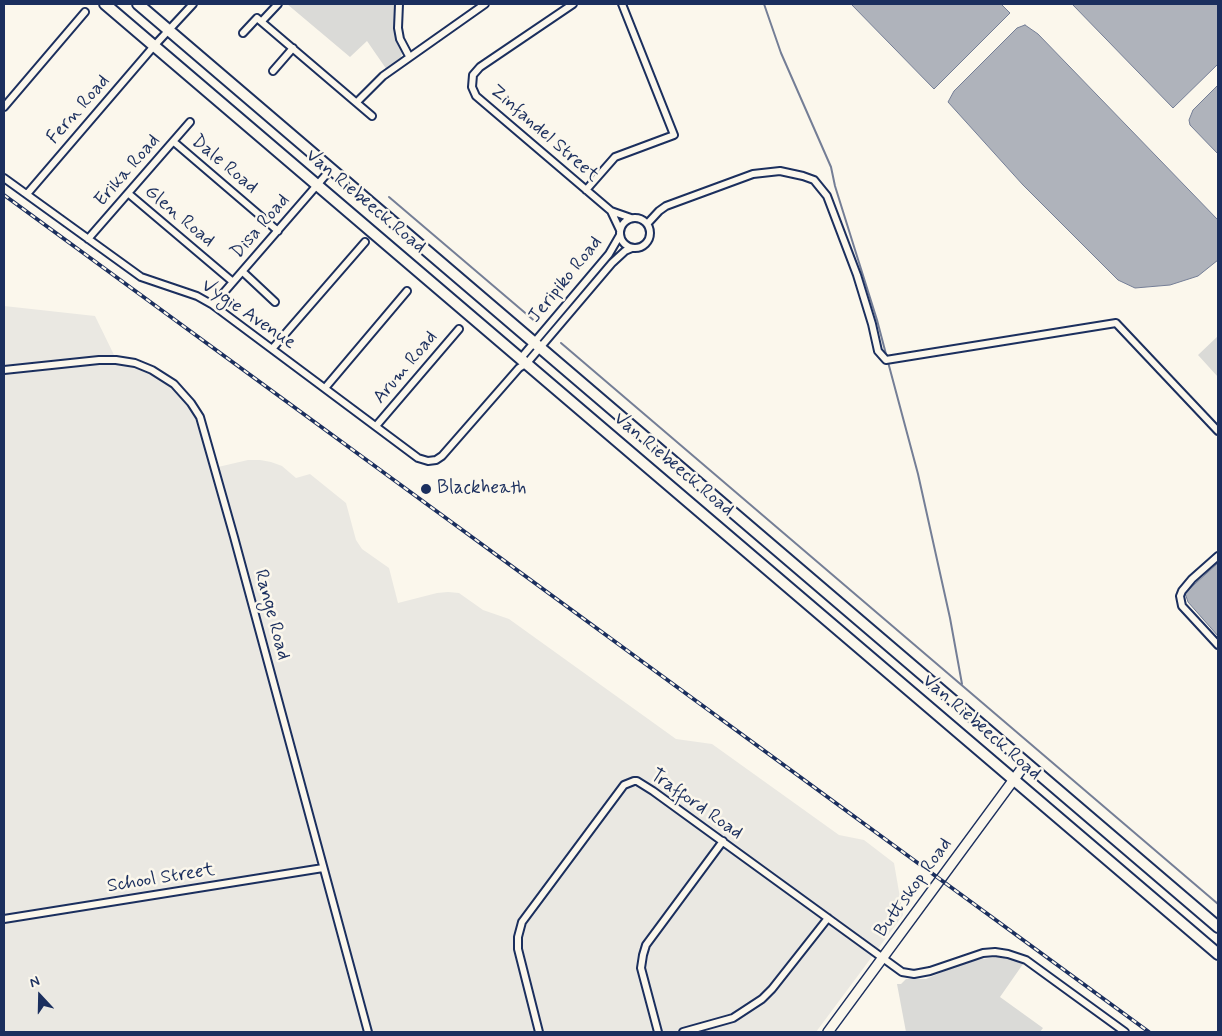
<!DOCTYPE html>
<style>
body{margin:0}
#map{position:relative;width:1222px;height:1036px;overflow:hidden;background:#fbf7ec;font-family:Mynerve,sans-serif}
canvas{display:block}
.frame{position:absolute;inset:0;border:5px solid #1b2f5e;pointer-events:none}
.north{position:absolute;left:15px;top:971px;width:50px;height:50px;-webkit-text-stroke:4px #fbf7ec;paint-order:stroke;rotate:339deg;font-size:14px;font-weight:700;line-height:20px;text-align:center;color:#1b2f5e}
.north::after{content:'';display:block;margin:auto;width:18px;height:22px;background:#1b2f5e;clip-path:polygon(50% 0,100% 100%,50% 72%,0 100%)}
</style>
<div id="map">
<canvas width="1222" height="1036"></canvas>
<div class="frame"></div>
<div class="north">N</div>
</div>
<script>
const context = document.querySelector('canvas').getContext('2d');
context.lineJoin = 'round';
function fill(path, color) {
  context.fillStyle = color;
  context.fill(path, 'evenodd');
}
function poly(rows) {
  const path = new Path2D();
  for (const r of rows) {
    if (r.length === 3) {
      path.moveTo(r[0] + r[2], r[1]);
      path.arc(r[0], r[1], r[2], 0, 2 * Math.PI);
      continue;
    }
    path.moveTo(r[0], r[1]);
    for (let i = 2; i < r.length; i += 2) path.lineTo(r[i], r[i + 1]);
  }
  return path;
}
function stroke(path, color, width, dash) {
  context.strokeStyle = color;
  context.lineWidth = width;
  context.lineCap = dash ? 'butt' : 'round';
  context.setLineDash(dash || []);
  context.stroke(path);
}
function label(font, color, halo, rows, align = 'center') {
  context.font = font + ' Mynerve,sans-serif';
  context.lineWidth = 5;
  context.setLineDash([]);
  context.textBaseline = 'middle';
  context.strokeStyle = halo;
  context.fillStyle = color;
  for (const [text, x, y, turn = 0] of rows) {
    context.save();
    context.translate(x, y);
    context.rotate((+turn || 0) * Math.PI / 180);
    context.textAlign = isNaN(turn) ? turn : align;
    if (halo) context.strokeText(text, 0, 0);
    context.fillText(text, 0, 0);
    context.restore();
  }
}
fill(poly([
 [4,306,95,316,116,359,172,381,204,424,218,467,248,460,260,460,271,462,282,466,296,478,310,474,346,503,356,540,362,549,389,568,398,603,437,593,448,592,459,593,483,610,509,619,676,739,712,744,839,835,864,840,894,863,903,915,816,1032,4,1032]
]), '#eae8e2');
fill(poly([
 [287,4,397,4,397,35,402,52,401,58,387,70,367,41,350,57],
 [1218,336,1218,377,1198,355],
 [997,957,1011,959,1023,964,1000,997,1043,1028,1040,1032,906,1032,897,984,901,984,906,979,926,979,956,966,974,960]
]), '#dadad7');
const water = poly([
 [851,4,1001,4,1010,13,934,89,851,4],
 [1072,4,1218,4,1218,64,1173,108,1072,4],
 [1025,25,1038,34,1218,220,1218,260,1198,276,1170,285,1135,288,1118,280,1023,185,948,102,954,91,1017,28,1025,25],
 [1218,85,1218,154,1190,125,1189,120,1193,110,1218,85],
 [1218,563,1218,636,1188,602,1185,593,1218,563]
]);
fill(water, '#afb3bb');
stroke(water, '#747e96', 1);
stroke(poly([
 [764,4,781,53,831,167,835,186,877,320,887,358],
 [389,197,537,323],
 [561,343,1218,904],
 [888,362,918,474,950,618,962,684]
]), '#747e96', 2);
const street = poly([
 [399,4,398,28,400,39,409,56],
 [573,4,480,67,473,75,472,87,476,96,611,211,631,218],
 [262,21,278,4],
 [243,33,257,18,372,116],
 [273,71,293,48],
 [357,102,383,76,485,4],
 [4,107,85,12],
 [174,142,278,231],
 [4,178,141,277,197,296,213,305,418,458,428,461,436,460,442,456,519,368,527,363,612,263,625,251,632,248],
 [586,190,615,157,674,135,622,4],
 [27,194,154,46,193,4],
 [129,194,233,282],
 [611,211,620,230],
 [635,233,15],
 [647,224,659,211,666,206,753,174,780,171,803,176,814,180,827,196,857,275,872,324,878,351,886,360,1116,323,1218,431],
 [88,239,190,122],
 [243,272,275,302],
 [213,305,331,169],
 [272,349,365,242],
 [521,361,521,358,609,254,620,235],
 [4,370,99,360,116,360,135,363,152,370,174,384,191,403,200,417,234,537,368,1032],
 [325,388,407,291],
 [376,426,459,329],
 [1218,556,1192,579,1182,591,1180,596,1182,606,1218,645],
 [4,919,323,868],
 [539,1032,518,949,518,937,522,922,624,785,634,781,637,781,653,791,902,972,914,974,930,971,983,953,995,952,1008,954,1026,960,1125,1032],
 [658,1032,641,968,643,955,646,945,723,841],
 [683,1032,733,1018,762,999,772,989,828,918]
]);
const secondary = poly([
 [828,1032,1026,763]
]);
const primary = poly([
 [105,4,1218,954],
 [138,4,1218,927]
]);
stroke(street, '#1b2f5e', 10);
stroke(secondary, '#1b2f5e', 12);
stroke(primary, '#1b2f5e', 14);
stroke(street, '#fbf7ec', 6);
stroke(secondary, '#fbf7ec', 9);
stroke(primary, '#fbf7ec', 10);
const rail = poly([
 [4,195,1149,1032]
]);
stroke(rail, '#1b2f5e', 4);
stroke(rail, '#fbf7ec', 2, [5.5]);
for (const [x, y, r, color] of [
 [426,489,6,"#1b2f5e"]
]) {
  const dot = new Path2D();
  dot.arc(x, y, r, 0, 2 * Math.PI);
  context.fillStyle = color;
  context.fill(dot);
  stroke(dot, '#fbf7ec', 2);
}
label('19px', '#1b2f5e', '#fbf7ec', [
 ["Fern Road",79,110,-49],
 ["Zinfandel Street",544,134,41],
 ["Dale Road",224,165,40],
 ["Erika Road",128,171,-49],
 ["Van Riebeeck Road",365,202,40],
 ["Glen Road",179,217,40],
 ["Disa Road",261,227,-49],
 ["Jeripiko Road",566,280,-51],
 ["Vygie Avenue",248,315,34],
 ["Arum Road",406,368,-50],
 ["Van Riebeeck Road",673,465,40],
 ["Range Road",271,615,75],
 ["Van Riebeeck Road",981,728,41],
 ["Trafford Road",696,805,35],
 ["School Street",161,879,-9],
 ["Buttskop Road",914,888,-54]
]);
label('19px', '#1b2f5e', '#fbf7ec', [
 ["Blackheath",437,489]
], 'left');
</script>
